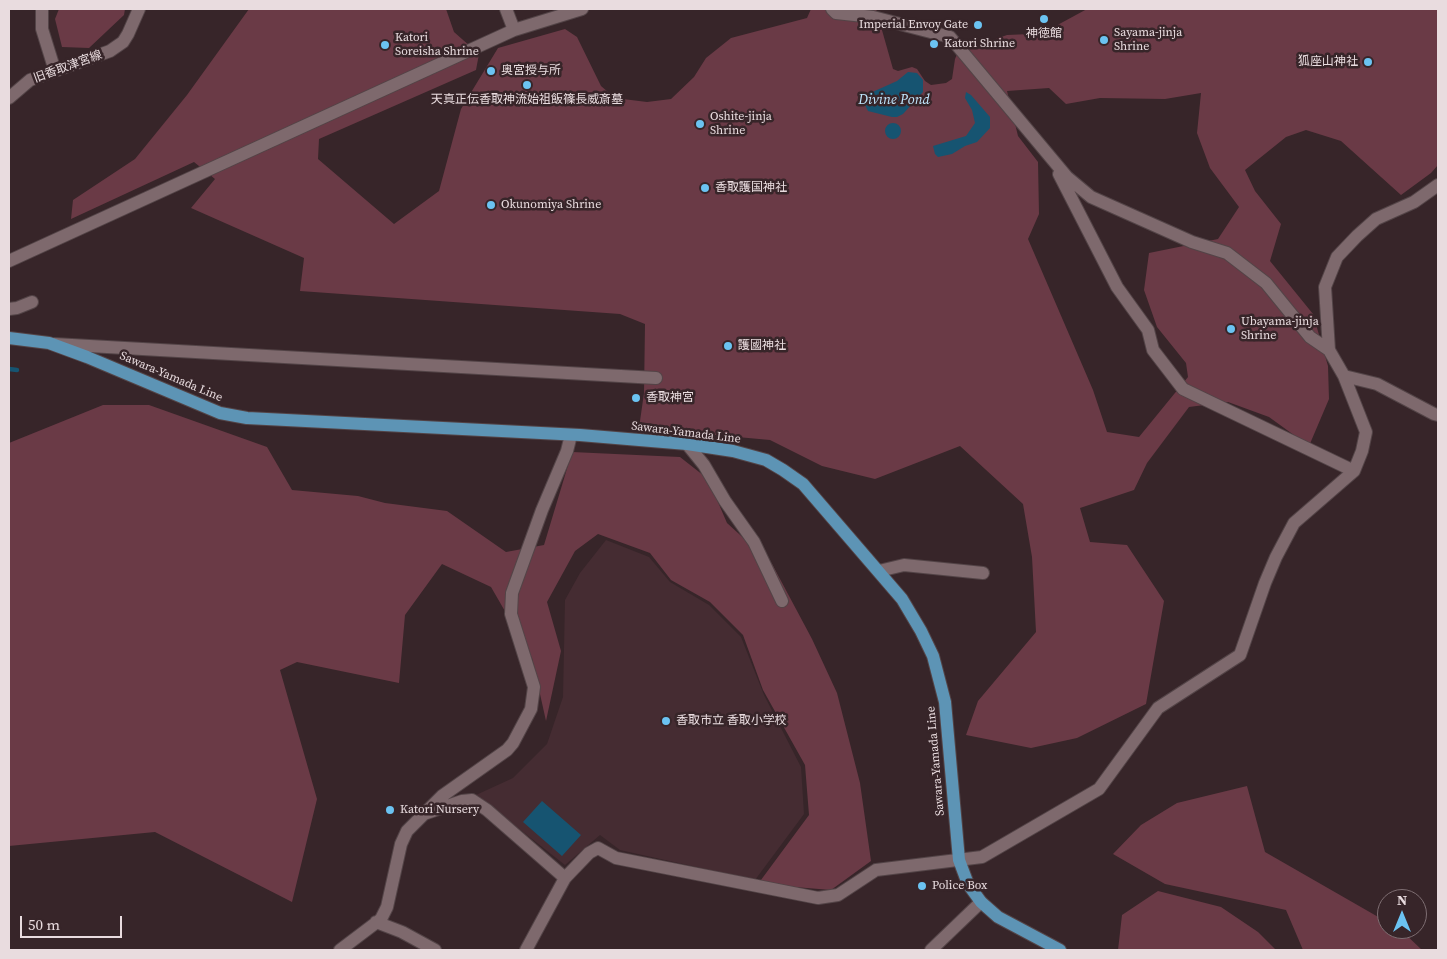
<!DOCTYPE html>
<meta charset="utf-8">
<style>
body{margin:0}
#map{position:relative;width:1447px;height:959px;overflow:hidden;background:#372529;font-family:"Source Serif 4",serif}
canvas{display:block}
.frame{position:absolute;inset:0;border:10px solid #e9dcdf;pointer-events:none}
.north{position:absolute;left:1377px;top:889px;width:50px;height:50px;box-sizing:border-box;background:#372529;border:1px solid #7e6e72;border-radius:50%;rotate:0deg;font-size:14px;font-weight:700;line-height:20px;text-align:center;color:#e9dcdf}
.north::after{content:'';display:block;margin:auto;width:18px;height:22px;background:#6bc3f2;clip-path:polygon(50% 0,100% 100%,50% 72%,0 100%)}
.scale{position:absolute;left:20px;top:916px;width:102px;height:22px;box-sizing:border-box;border:2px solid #e9dcdf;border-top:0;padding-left:6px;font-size:15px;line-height:18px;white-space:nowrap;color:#e9dcdf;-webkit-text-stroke:4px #372529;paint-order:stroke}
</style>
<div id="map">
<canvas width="1447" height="959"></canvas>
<div class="frame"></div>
<div class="north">N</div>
<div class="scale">50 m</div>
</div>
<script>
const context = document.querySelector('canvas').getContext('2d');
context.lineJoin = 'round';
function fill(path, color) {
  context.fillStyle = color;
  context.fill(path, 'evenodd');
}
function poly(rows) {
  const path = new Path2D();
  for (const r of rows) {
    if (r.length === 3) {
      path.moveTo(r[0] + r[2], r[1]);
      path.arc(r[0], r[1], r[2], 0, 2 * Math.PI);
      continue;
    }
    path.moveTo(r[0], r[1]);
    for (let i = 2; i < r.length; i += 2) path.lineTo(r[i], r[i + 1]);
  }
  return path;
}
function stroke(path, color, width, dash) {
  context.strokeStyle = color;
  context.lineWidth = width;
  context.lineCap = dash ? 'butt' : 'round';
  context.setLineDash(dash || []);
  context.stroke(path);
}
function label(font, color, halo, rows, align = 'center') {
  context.font = font + ' "Source Serif 4","Noto Sans JP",serif';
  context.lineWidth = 5;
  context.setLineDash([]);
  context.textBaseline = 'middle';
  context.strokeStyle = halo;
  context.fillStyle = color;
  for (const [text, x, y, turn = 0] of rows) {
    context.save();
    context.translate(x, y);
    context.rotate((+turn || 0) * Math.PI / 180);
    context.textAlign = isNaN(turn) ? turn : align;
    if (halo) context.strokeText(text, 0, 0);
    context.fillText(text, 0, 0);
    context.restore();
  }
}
fill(poly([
 [606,540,649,557,670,582,709,605,741,637,764,695,801,767,804,814,755,880,620,850,600,835,565,865,476,795,513,778,547,744,563,697,565,600,580,573]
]), '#452c32');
fill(poly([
 [59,9,125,9,124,15,89,48,62,47,55,19],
 [249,9,446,9,454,32,479,54,476,70,319,139,318,159,394,224,439,191,461,109,498,48,565,29,577,37,601,86,615,98,647,102,671,99,694,77,706,58,731,38,807,18,811,9,876,9,893,69,898,71,912,67,917,69,925,81,931,85,946,83,952,79,955,59,958,52,1007,35,1030,34,1039,35,1087,9,1438,9,1438,165,1431,173,1401,195,1341,141,1306,130,1286,137,1245,170,1255,191,1281,224,1270,261,1313,314,1328,366,1329,399,1309,446,1269,417,1228,402,1189,407,1147,463,1134,490,1080,508,1090,542,1127,545,1164,601,1146,704,1077,738,1031,748,966,735,978,701,1036,632,1032,557,1023,504,960,446,875,479,822,466,770,440,639,428,644,393,645,324,620,314,300,291,304,258,191,208,215,179,194,162,71,219,73,200,135,159,187,95],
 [1049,88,1066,104,1100,98,1165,99,1201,93,1197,133,1210,168,1239,207,1218,239,1149,253,1144,290,1157,327,1186,363,1188,377,1139,437,1107,432,1093,390,1028,239,1039,214,1038,162,1018,136,1007,91],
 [103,405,149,405,267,447,292,490,358,496,385,503,447,511,506,552,544,545,572,452,680,457,708,479,727,523,772,564,812,639,837,693,860,783,871,861,831,890,758,884,809,815,805,765,763,690,743,635,710,602,671,580,650,553,598,534,575,551,547,602,561,651,546,721,532,658,491,587,442,564,405,615,399,683,297,662,280,670,317,799,292,902,155,832,9,846,9,443],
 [1247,786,1265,852,1387,922,1387,929,1398,929,1402,931,1422,950,1303,950,1286,910,1165,884,1113,854,1141,825,1177,803],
 [1158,891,1221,907,1258,932,1276,950,1118,950,1122,915]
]), '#6a3a46');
fill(poly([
 [908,72,917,73,923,80,923,92,903,114,897,117,892,117,868,111,865,105,868,94,897,81],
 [966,92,971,95,990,117,990,128,977,142,965,146,952,154,938,157,935,154,933,146,966,136,975,123,972,110,965,98],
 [893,131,8],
 [542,801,581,835,562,856,523,822]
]), '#165471');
stroke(poly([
 [9,369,17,370]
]), '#165471', 4.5);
const minor = poly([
 [42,9,42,29,55,71],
 [506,9,514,30],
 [9,98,30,80,110,51,123,42,128,34,139,9],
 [1059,174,1117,287,1148,330,1153,350,1183,389,1354,471],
 [9,261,514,30,582,9],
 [9,309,17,308,32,302],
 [54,344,656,378],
 [1329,350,1325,287,1337,257,1357,236,1376,219,1414,202,1438,185],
 [1344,376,1377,384,1434,414,1438,415],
 [687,444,704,465,725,501,754,542,782,601],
 [879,571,904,565,983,573],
 [421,815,462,801,472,800,487,810,565,878,589,853,598,848,616,858,818,898,838,895,876,870,982,857,1099,789,1158,708,1240,655,1265,583,1276,557,1294,523,1354,471,1362,451,1366,432,1344,376,1329,350,1310,337,1266,283,1227,253,1192,242,1091,197,1067,177,950,37,873,17,836,13,832,9],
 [376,922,402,932,435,950],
 [340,950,381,919,387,907,401,844,407,831,442,796,507,750,513,743,531,709,534,687,511,614,512,593,542,510,567,451,571,435],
 [526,950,565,878],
 [931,950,981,902]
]);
const major = poly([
 [9,338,49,343,87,357,220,413,247,418,580,435,687,444,733,451,766,460,783,470,803,484,902,599,921,631,933,656,945,702,959,860,968,884,981,902,998,917,1060,950]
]);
stroke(minor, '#534447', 14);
stroke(major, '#534447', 14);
stroke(minor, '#7e696d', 12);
stroke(major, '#5d94b5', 12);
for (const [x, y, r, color] of [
 [1044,19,5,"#6bc3f2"],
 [978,25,5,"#6bc3f2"],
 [1104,40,5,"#6bc3f2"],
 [934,44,5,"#6bc3f2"],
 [385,45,5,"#6bc3f2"],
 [1368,62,5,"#6bc3f2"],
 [491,71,5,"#6bc3f2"],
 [527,85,5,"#6bc3f2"],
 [700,124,5,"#6bc3f2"],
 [705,188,5,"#6bc3f2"],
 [491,205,5,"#6bc3f2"],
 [1231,329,5,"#6bc3f2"],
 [728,346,5,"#6bc3f2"],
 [636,398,5,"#6bc3f2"],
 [666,721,5,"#6bc3f2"],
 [390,810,5,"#6bc3f2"],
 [922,886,5,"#6bc3f2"]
]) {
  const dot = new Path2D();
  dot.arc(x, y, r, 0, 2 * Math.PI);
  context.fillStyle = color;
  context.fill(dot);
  stroke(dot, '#372529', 2);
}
label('12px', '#e9dcdf', '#372529', [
 ["Imperial Envoy Gate",968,25,"right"],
 ["Sayama-jinja",1114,33],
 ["Shrine",1114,47],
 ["神徳館",1044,34,"center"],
 ["Katori",395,38],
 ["Soreisha Shrine",395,52],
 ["Katori Shrine",944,44],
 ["狐座山神社",1358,62,"right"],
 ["奥宮授与所",501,71],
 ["天真正伝香取神流始祖飯篠長威斎墓",527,100,"center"],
 ["Oshite-jinja",710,117],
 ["Shrine",710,131],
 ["香取護国神社",715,188],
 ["Okunomiya Shrine",501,205],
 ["Ubayama-jinja",1241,322],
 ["Shrine",1241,336],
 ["護國神社",738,346],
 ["香取神宮",646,398],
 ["香取市立 香取小学校",676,721],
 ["Katori Nursery",400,810],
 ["Police Box",932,886]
], 'left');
label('12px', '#e9dcdf', '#372529', [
 ["旧香取津宮線",68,67,-20],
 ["Sawara-Yamada Line",171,377,23],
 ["Sawara-Yamada Line",686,433,7],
 ["Sawara-Yamada Line",936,761,-95]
]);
label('italic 14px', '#c0e6fd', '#372529', [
 ["Divine Pond",894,100]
]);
</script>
